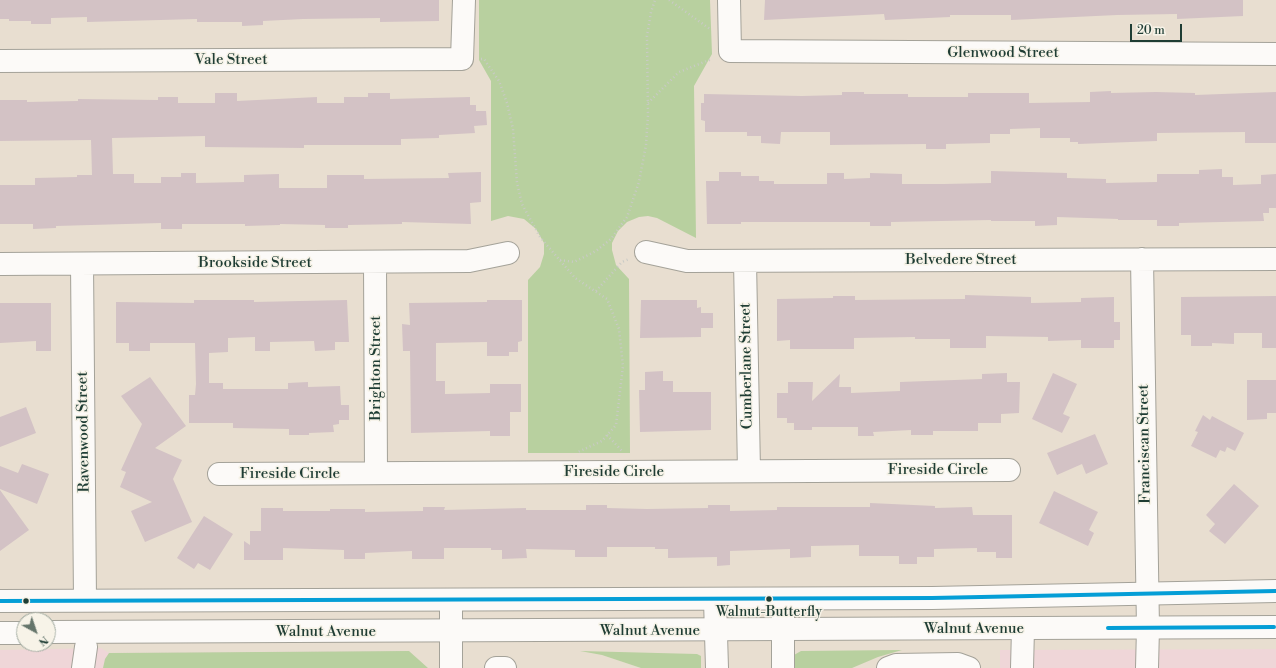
<!DOCTYPE html>
<style>
body{margin:0}
#map{position:relative;width:1276px;height:668px;overflow:hidden;background:#e8ded0;font-family:"Libre Bodoni",serif}
canvas{display:block}
.north{position:absolute;left:16px;top:612px;width:40px;height:40px;box-sizing:border-box;background:#f7f3e8;border:1px solid #a1aaa0;border-radius:50%;rotate:140deg;font-size:11px;font-weight:700;line-height:16px;text-align:center;color:#1f3d34}
.north::after{content:'';display:block;margin:auto;width:14px;height:18px;background:#65756b;clip-path:polygon(50% 0,100% 100%,50% 72%,0 100%)}
.scale{position:absolute;left:1130px;top:24px;width:52px;height:18px;box-sizing:border-box;border:2px solid #1f3d34;border-top:0;padding-left:5px;font-size:12px;line-height:14px;white-space:nowrap;color:#1f3d34;-webkit-text-stroke:3px #f7f3e8;paint-order:stroke}
</style>
<div id="map">
<canvas width="1276" height="668"></canvas>
<div class="north">N</div>
<div class="scale">20 m</div>
</div>
<script>
const context = document.querySelector('canvas').getContext('2d');
context.lineJoin = 'round';
function fill(path, color) {
  context.fillStyle = color;
  context.fill(path, 'evenodd');
}
function poly(rows) {
  const path = new Path2D();
  for (const r of rows) {
    path.moveTo(r[0], r[1]);
    for (let i = 2; i < r.length; i += 2) path.lineTo(r[i], r[i + 1]);
  }
  return path;
}
function stroke(path, color, width, dash) {
  context.strokeStyle = color;
  context.lineWidth = width;
  context.lineCap = dash ? 'butt' : 'round';
  context.setLineDash(dash || []);
  context.stroke(path);
}
function label(font, color, halo, rows, align = 'center') {
  context.font = font + ' "Libre Bodoni",serif';
  context.lineWidth = 3;
  context.setLineDash([]);
  context.textBaseline = 'middle';
  context.strokeStyle = halo;
  context.fillStyle = color;
  for (const [text, x, y, turn = 0] of rows) {
    context.save();
    context.translate(x, y);
    context.rotate((+turn || 0) * Math.PI / 180);
    context.textAlign = isNaN(turn) ? turn : align;
    if (halo) context.strokeText(text, 0, 0);
    context.fillText(text, 0, 0);
    context.restore();
  }
}
fill(poly([
 [101,648,109,653,409,651,428,668,0,668,0,650],
 [1276,649,1276,668,1000,668,1000,650]
]), '#efd6d8');
fill(poly([
 [479,0,710,0,712,54,694,86,696,238,657,218,648,216,639,217,627,222,618,231,612,243,612,250,616,265,629,279,630,453,528,453,528,280,540,267,544,254,544,243,536,229,524,219,508,216,491,221,491,81,479,60],
 [902,650,878,657,852,668,792,668,794,655,801,651],
 [409,651,428,668,103,668,105,659,109,653],
 [580,651,697,654,701,656,701,668,641,668,602,655]
]), '#b8d09f');
fill(poly([
 [0,0,439,0,439,21,380,22,380,18,303,19,263,21,263,25,242,26,242,22,197,22,197,19,87,22,87,17,51,18,51,24,31,24,31,21,9,21,9,19,0,19],
 [765,0,1243,0,1243,16,1177,19,1177,14,1117,15,1011,20,1011,15,950,15,950,17,885,20,884,14,764,20],
 [1111,91,1111,93,1156,92,1195,93,1195,95,1276,92,1276,143,1245,143,1245,132,1157,133,1157,141,1078,144,1078,142,1070,142,1070,138,1040,138,1040,128,1010,129,1010,134,990,134,990,143,946,144,946,149,926,149,926,144,830,145,830,132,781,132,780,144,761,143,761,136,747,136,747,132,705,132,705,121,701,120,701,103,704,103,704,94,802,96,842,95,842,92,864,92,864,94,908,94,908,97,968,97,968,93,1029,93,1029,103,1090,102,1090,92],
 [215,93,237,93,237,101,317,97,317,103,344,103,344,97,368,97,368,93,390,93,390,99,470,97,470,105,476,105,476,111,486,111,487,125,474,126,475,133,439,135,439,138,401,139,401,145,304,145,304,148,205,147,205,136,112,138,113,174,134,174,134,183,161,183,161,177,181,177,181,173,196,173,196,183,244,182,244,175,279,174,279,188,327,188,327,175,364,175,364,179,449,178,448,173,481,172,481,202,470,203,471,224,402,222,402,224,348,225,348,228,325,228,325,225,280,224,280,225,245,226,245,224,182,224,182,229,161,229,161,223,56,226,56,228,33,229,33,224,0,224,0,185,35,185,35,178,77,177,77,175,92,175,91,140,0,141,0,100,27,100,27,102,78,101,78,99,158,100,158,97,178,97,178,103,215,103],
 [1222,169,1222,177,1233,177,1233,185,1261,184,1261,175,1276,174,1276,208,1269,208,1269,213,1263,213,1264,221,1179,223,1179,226,1157,226,1157,220,1118,220,1118,219,1057,217,1057,225,1035,226,1035,221,991,221,991,220,891,222,891,226,870,226,870,222,741,222,741,224,707,224,706,181,719,181,719,172,741,172,741,176,759,176,759,181,774,181,774,184,827,184,827,173,844,173,844,179,870,178,870,173,902,174,902,184,944,184,991,183,991,171,1067,173,1067,178,1106,179,1106,183,1157,182,1157,174,1199,174,1199,170],
 [965,295,1031,297,1031,303,1081,302,1081,298,1114,297,1114,322,1120,322,1120,340,1114,340,1114,348,1081,348,1081,340,1048,341,1048,337,986,336,986,348,950,348,950,339,915,339,915,337,854,338,854,349,790,349,790,340,777,341,777,299,833,298,833,296,855,296,855,300,965,299],
 [1276,296,1276,348,1262,348,1262,333,1234,333,1234,344,1212,343,1212,346,1191,346,1191,335,1181,335,1181,297],
 [194,300,254,300,254,302,347,300,349,342,335,342,335,350,315,351,314,341,270,342,270,351,255,351,255,337,228,338,228,352,209,353,209,383,223,383,223,389,288,389,288,383,308,382,308,387,340,386,341,405,349,405,349,420,339,420,339,424,333,425,334,432,309,433,309,435,289,435,289,429,233,428,233,423,189,423,189,395,195,395,196,384,195,343,150,343,150,351,129,351,129,343,116,343,116,302,194,303],
 [487,300,522,300,522,341,518,342,518,352,509,352,509,356,487,356,487,342,436,343,436,381,445,381,445,394,490,393,490,384,521,384,521,412,510,412,510,436,490,436,490,431,411,433,410,351,403,351,402,324,410,325,409,303,487,302],
 [641,300,697,300,697,308,701,307,701,313,713,313,713,328,701,328,701,337,640,338],
 [0,303,51,303,51,351,36,351,36,341,0,343],
 [663,371,663,381,673,381,673,392,711,392,711,430,640,432,639,390,645,390,645,372],
 [1007,373,1007,382,1020,382,1019,413,1001,414,1001,423,978,423,978,431,933,431,933,435,911,435,911,430,873,432,874,436,858,436,858,427,812,427,812,430,794,430,794,423,787,423,787,418,777,418,777,393,788,393,788,382,813,382,812,401,840,374,839,387,851,387,851,393,900,391,900,382,982,379,982,374],
 [1053,373,1077,384,1063,414,1070,417,1062,433,1032,419],
 [150,377,186,426,155,448,182,460,173,479,192,522,145,542,131,511,152,502,120,487,126,472,121,470,142,424,121,396],
 [1247,380,1276,380,1276,413,1267,413,1267,419,1247,420],
 [26,407,36,433,0,447,0,417],
 [1203,415,1210,420,1212,416,1244,433,1235,451,1227,447,1225,452,1220,450,1216,458,1191,446,1198,432,1195,431],
 [1095,434,1108,464,1086,474,1082,464,1057,475,1047,453],
 [22,464,49,474,37,504,0,489,0,466,18,473],
 [1234,484,1259,506,1225,544,1209,531,1215,524,1206,515],
 [0,490,29,530,0,551],
 [1054,491,1098,512,1089,530,1094,533,1088,546,1039,523],
 [870,503,935,506,935,508,972,507,973,515,1012,515,1012,558,996,558,996,552,977,552,977,548,934,549,934,557,917,557,917,564,899,564,899,556,859,556,859,545,811,546,811,557,790,558,790,549,730,551,730,565,717,566,717,557,668,558,668,549,655,549,655,547,607,547,607,557,575,557,575,550,526,549,527,558,502,559,502,550,491,550,491,548,444,548,444,559,412,559,412,551,365,553,365,559,344,559,344,550,283,548,283,560,244,560,244,541,250,545,250,531,261,531,261,508,283,508,283,511,330,511,330,509,365,509,365,512,423,511,423,507,445,507,444,510,526,508,526,510,586,510,586,505,607,505,607,508,647,509,708,508,708,505,730,505,730,511,777,510,777,507,870,507],
 [204,516,233,534,210,570,198,563,194,569,177,558]
]), '#d3c2c5');
const minor = poly([
 [729,0,730,51,1276,54],
 [0,61,462,59,464,0],
 [646,252,687,261,1276,259],
 [1142,259,1148,628,1147,668],
 [745,261,749,471],
 [375,262,376,473],
 [0,264,469,261,508,253],
 [82,264,85,600],
 [219,474,1009,470],
 [783,599,783,668],
 [715,600,717,668],
 [83,668,86,647],
 [451,668,451,601],
 [496,668,505,668],
 [888,668,896,665,958,664,969,668],
 [1022,668,1023,629]
]);
const major = poly([
 [0,601,932,598,1276,591],
 [48,632,1276,627],
 [0,633,24,633]
]);
stroke(minor, '#a4a299', 24);
stroke(major, '#a4a299', 24);
stroke(poly([
 [669,0,710,29],
 [481,59,484,59,499,81,507,103,513,129,517,183,522,204,540,237,575,278,607,299,619,329,623,366,616,425,602,441,578,452],
 [648,103,679,72,712,59],
 [560,260,574,262,596,251,611,239,627,217,639,182,646,145,648,115,647,36,651,12,655,0],
 [596,291,622,262,629,259],
 [607,435,623,452]
]), '#c9cac6', 2.5, [1, 3]);
stroke(minor, '#fcfaf8', 22);
stroke(major, '#fcfaf8', 22);
stroke(poly([
 [0,601,932,598,1276,591],
 [1108,628,1274,627]
]), '#059ed6', 4);
for (const [x, y, r, color] of [
 [769,599,3.5,"#1f3d34"],
 [26,601,3.5,"#1f3d34"]
]) {
  const dot = new Path2D();
  dot.arc(x, y, r, 0, 2 * Math.PI);
  context.fillStyle = color;
  context.fill(dot);
  stroke(dot, '#f7f3e8', 1.5);
}
label('14px', '#1f3d34', '#f7f3e8', [
 ["Walnut-Butterfly",769,613]
]);
label('15px', '#1f3d34', '#f7f3e8', [
 ["Glenwood Street",1003,53],
 ["Vale Street",231,60],
 ["Belvedere Street",961,260],
 ["Brookside Street",255,263],
 ["Cumberlane Street",747,366,-91],
 ["Brighton Street",376,368,-90],
 ["Ravenwood Street",84,432,-91],
 ["Franciscan Street",1145,444,-91],
 ["Fireside Circle",938,470],
 ["Fireside Circle",614,472],
 ["Fireside Circle",290,474],
 ["Walnut Avenue",974,629],
 ["Walnut Avenue",650,631],
 ["Walnut Avenue",326,632]
]);
</script>
